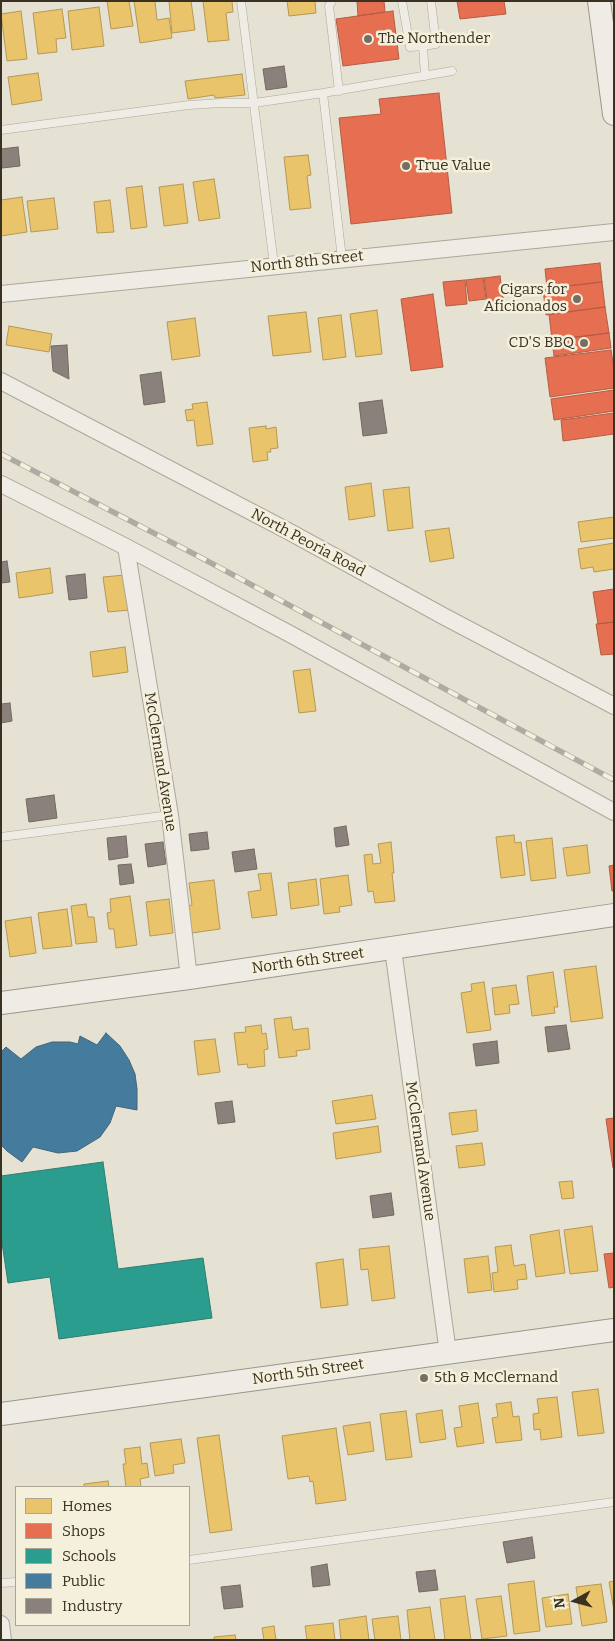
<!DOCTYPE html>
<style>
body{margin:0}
#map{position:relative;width:615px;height:1641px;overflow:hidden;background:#e5e2d3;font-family:Bitter,serif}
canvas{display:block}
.frame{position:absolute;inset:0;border:2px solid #3a3123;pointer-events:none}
.legend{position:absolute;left:15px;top:1486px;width:175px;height:140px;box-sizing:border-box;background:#f4f0db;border:1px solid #aaa491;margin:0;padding:6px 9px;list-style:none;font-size:15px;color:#3a3123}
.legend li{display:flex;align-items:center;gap:10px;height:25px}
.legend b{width:25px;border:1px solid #aaa491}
.north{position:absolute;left:550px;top:1576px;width:50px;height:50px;-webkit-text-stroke:4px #f4f0db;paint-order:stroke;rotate:263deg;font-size:14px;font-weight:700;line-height:20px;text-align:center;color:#3a3123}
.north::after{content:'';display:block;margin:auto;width:18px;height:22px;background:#3a3123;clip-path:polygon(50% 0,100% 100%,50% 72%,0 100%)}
</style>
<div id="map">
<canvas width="615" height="1641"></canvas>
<div class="frame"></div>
<ul class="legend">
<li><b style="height:14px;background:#e9c46a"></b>Homes</li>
<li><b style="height:14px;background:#e76f51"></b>Shops</li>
<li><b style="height:14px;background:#2a9d8f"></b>Schools</li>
<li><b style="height:14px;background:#457b9d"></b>Public</li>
<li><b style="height:14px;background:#8a817c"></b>Industry</li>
</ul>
<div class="north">N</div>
</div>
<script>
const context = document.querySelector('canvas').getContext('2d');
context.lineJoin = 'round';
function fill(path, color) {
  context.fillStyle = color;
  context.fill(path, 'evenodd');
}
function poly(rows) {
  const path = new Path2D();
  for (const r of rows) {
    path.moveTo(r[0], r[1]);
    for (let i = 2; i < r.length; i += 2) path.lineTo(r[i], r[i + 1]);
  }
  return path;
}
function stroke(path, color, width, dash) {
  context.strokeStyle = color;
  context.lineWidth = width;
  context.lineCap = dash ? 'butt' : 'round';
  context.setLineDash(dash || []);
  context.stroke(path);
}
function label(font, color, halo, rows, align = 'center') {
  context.font = font + ' Bitter,serif';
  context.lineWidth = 5;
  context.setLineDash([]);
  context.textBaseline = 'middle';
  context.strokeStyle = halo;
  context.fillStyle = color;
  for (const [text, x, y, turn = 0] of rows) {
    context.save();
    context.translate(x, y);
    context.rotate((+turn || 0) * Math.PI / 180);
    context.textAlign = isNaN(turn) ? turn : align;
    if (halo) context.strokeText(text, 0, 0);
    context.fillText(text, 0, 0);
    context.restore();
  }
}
const homes = poly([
 [107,1,129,1,133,26,111,29,107,1],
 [134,1,155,1,157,20,169,18,172,38,140,43,134,1],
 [169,1,191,1,195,30,172,33,169,1],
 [203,1,232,1,233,12,226,13,229,40,208,42,203,1],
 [287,1,315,1,316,13,289,16,287,1],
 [99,7,104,46,72,50,68,11,99,7],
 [62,9,66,38,56,39,57,52,38,54,33,13,62,9],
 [21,11,27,59,7,61,1,14,21,11],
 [38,73,42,100,12,105,8,77,38,73],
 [242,74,245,95,215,98,214,95,188,99,185,81,242,74],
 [308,155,311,175,307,176,311,208,290,210,284,157,308,155],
 [214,179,220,218,199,221,193,182,214,179],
 [183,184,188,223,164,226,159,187,183,184],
 [142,186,147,227,131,229,126,188,142,186],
 [22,197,27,232,1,236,1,200,22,197],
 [54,198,58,229,31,232,27,201,54,198],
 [110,200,114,232,97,233,94,202,110,200],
 [377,310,382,354,356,357,350,314,377,310],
 [306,312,311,352,273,356,268,316,306,312],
 [341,315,346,357,323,360,318,318,341,315],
 [195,318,200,356,172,360,167,322,195,318],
 [9,326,52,334,49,352,6,345,9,326],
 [207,402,213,444,197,446,194,420,187,421,185,410,193,409,192,404,207,402],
 [266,426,266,429,276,427,278,448,270,449,271,452,267,452,268,460,253,462,249,428,266,426],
 [371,483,375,516,349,520,345,487,371,483],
 [409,487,413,528,388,531,383,490,409,487],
 [614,517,614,538,581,542,578,522,614,517],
 [449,528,454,558,430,562,425,531,449,528],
 [614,543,614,569,594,572,593,567,581,569,578,549,614,543],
 [50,568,53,593,19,598,16,573,50,568],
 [125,575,130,610,108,612,103,577,125,575],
 [125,647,128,672,93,677,90,652,125,647],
 [310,669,316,711,299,713,293,671,310,669],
 [514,835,515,843,521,842,525,875,501,878,496,837,514,835],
 [552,838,556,878,531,881,526,841,552,838],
 [391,842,394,873,392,873,395,901,375,903,373,891,368,892,364,855,372,854,373,864,381,863,378,844,391,842],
 [587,845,590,873,567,876,563,848,587,845],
 [271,873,277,915,252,918,248,892,261,890,258,874,271,873],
 [348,875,352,905,339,907,340,912,324,914,320,879,348,875],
 [316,879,319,905,291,909,288,883,316,879],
 [214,880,220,929,192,933,188,906,192,905,189,883,214,880],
 [130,896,137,945,116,948,114,929,109,929,107,913,111,912,110,899,130,896],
 [169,899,173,933,150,936,146,902,169,899],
 [86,904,88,917,94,917,97,942,76,944,71,906,86,904],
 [67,909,72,946,43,949,38,913,67,909],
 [31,917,36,953,10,957,5,921,31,917],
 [596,966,603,1018,571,1022,564,970,596,966],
 [553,972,558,1007,554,1007,555,1013,532,1016,527,976,553,972],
 [484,982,491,1030,467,1033,461,993,472,991,471,984,484,982],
 [516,985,519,1004,509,1005,510,1013,495,1015,492,988,516,985],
 [291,1017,293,1030,308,1028,310,1049,296,1051,297,1056,279,1058,274,1019,291,1017],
 [261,1025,262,1034,266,1033,268,1049,264,1050,265,1066,248,1068,247,1064,238,1065,234,1033,246,1032,245,1027,261,1025],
 [215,1039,220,1072,198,1075,194,1041,215,1039],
 [372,1095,376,1119,336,1124,332,1101,372,1095],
 [476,1110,478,1131,452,1135,449,1113,476,1110],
 [378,1126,381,1152,336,1159,333,1133,378,1126],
 [482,1143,485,1165,459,1168,456,1146,482,1143],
 [572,1181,574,1198,562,1199,559,1182,572,1181],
 [592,1226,598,1271,570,1274,564,1230,592,1226],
 [559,1230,565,1273,536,1277,530,1235,559,1230],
 [511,1245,514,1266,525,1264,527,1279,517,1280,518,1289,494,1292,492,1273,498,1272,495,1247,511,1245],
 [389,1246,395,1298,372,1301,368,1269,361,1270,359,1249,389,1246],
 [488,1256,492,1290,468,1293,464,1259,488,1256],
 [343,1259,348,1305,321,1308,316,1263,343,1259],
 [598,1389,604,1433,578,1436,572,1392,598,1389],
 [557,1397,562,1437,541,1440,540,1429,534,1430,533,1414,539,1413,537,1399,557,1397],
 [511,1402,513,1417,519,1416,522,1440,496,1443,492,1418,498,1417,496,1404,511,1402],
 [478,1403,484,1443,457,1447,454,1428,462,1427,459,1406,478,1403],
 [442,1410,446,1439,420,1443,416,1414,442,1410],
 [406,1411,412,1457,386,1460,380,1414,406,1411],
 [370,1422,374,1451,348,1455,343,1426,370,1422],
 [336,1428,346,1500,316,1504,313,1481,310,1482,309,1476,288,1479,282,1436,336,1428],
 [219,1435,232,1530,210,1533,197,1438,219,1435],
 [181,1439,185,1463,173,1465,174,1473,155,1476,150,1443,181,1439],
 [140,1447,142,1464,147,1463,149,1477,140,1479,141,1487,126,1487,123,1464,126,1464,124,1449,140,1447],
 [108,1481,109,1487,84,1487,84,1484,108,1481],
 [534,1581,540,1631,514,1634,508,1584,534,1581],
 [614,1581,614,1611,609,1582,614,1581],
 [601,1584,607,1622,582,1626,576,1587,601,1584],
 [568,1594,572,1624,546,1627,542,1598,568,1594],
 [465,1596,471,1640,445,1640,440,1599,465,1596],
 [501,1596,507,1636,482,1639,476,1599,501,1596],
 [430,1607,435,1640,410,1640,407,1610,430,1607],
 [366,1616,369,1640,341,1640,339,1620,366,1616],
 [398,1616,401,1640,375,1640,372,1619,398,1616],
 [333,1623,335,1640,307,1640,305,1626,333,1623],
 [274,1626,276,1640,264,1640,262,1628,274,1626],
 [235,1635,236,1640,214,1640,214,1637,235,1635]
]);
fill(homes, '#e9c46a');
stroke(homes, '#b49855', 1);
const shops = poly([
 [357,1,384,1,385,12,358,16,357,1],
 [457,1,504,1,506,14,460,19,457,1],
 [393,11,399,59,343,66,336,19,393,11],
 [439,93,452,213,351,224,339,118,381,114,379,99,439,93],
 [600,263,602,282,547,288,545,269,600,263],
 [500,276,505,311,489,313,484,278,500,276],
 [483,278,486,299,469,301,466,280,483,278],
 [465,280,467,304,446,306,443,282,465,280],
 [602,282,605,307,546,315,543,289,602,282],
 [433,294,443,367,411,371,401,299,433,294],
 [605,307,609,333,552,340,549,314,605,307],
 [609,333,611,348,554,356,552,340,609,333],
 [611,350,614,369,614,388,550,397,545,358,611,350],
 [614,390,614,411,554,420,551,399,614,390],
 [614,413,614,434,563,441,561,420,614,413],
 [614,589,614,622,598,624,593,592,614,589],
 [614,622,614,654,601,655,596,624,614,622],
 [614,865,614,891,612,891,609,866,614,865],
 [614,1118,614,1168,613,1168,606,1119,614,1118],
 [614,1253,614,1287,609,1288,604,1254,614,1253]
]);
fill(shops, '#e76f51');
stroke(shops, '#b35c43', 1);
const schools = poly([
 [103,1162,118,1269,203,1258,212,1318,59,1339,50,1277,8,1283,1,1236,1,1176,103,1162]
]);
fill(schools, '#2a9d8f');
stroke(schools, '#2f7d6f', 1);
const public = poly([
 [106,1033,120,1046,129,1060,135,1074,137,1089,137,1110,116,1106,110,1123,100,1137,77,1151,58,1153,33,1147,22,1162,7,1151,1,1145,1,1052,6,1047,21,1059,36,1047,52,1042,70,1042,78,1044,80,1036,97,1045,106,1033]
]);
fill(public, '#457b9d');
stroke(public, '#426578', 1);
const industry = poly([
 [284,66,287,87,266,90,263,69,284,66],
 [18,147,20,166,2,168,1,149,18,147],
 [67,345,69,379,53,371,51,346,67,345],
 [161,372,165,402,144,405,140,375,161,372],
 [382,400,387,433,363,436,359,403,382,400],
 [7,561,10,582,1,583,1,562,7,561],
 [85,574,87,598,69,600,66,576,85,574],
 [10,703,12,721,1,723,1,704,10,703],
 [54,795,57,818,29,822,26,799,54,795],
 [346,826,349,845,336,847,334,828,346,826],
 [207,832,209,849,191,851,189,834,207,832],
 [126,836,128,857,109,860,107,838,126,836],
 [163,842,166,864,148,867,145,844,163,842],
 [254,849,257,869,235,872,232,852,254,849],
 [131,864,134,883,120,885,118,865,131,864],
 [566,1025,570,1049,548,1052,545,1027,566,1025],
 [497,1041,499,1063,476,1066,473,1044,497,1041],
 [232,1101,235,1122,218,1124,215,1103,232,1101],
 [391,1193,394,1215,373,1218,370,1196,391,1193],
 [532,1537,535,1558,507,1563,503,1542,532,1537],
 [327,1564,330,1585,313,1587,311,1567,327,1564],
 [435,1570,438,1590,419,1592,416,1572,435,1570],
 [240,1585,243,1607,224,1609,221,1587,240,1585]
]);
fill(industry, '#8a817c');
stroke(industry, '#726961', 1);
const lane = poly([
 [241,1,274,265],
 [332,1,329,6,339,91],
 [402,1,410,47,423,46,425,76],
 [423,46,436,44,431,1],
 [323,93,452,71],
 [1,130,189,105,221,103,254,103,323,93,342,259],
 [1,837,170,815],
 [189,1560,614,1502],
 [1,1583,16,1582]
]);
const street = poly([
 [1,294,614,232],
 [1,381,288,531,445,617,614,706],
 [1,484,126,547,290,634,614,812],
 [126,547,170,815,189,978],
 [393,949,448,1353],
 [1,1624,3,1640]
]);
const secondary = poly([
 [599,1,614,114],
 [1,1003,189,978,614,915],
 [1,1414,614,1330]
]);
stroke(lane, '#aba79b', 9);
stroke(street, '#aba79b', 18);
stroke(secondary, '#9a968b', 24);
stroke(lane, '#eeece4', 8);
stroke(street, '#eeece4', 16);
stroke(secondary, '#eeece4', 22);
const rail = poly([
 [1,454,198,556,614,780]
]);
stroke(rail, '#aeaba3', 5.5);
stroke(rail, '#f4f0db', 4, [11]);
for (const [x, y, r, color] of [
 [368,39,5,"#766f61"],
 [406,166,5,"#766f61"],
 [577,299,5,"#766f61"],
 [584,343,5,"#766f61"],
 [424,1378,5,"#766f61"]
]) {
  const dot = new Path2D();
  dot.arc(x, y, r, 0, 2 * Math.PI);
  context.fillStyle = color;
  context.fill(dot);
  stroke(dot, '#f4f0db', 2);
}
label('15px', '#3a3123', '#f4f0db', [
 ["The Northender",378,39],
 ["True Value",416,166],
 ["Cigars for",567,290,"right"],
 ["Aficionados",567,307,"right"],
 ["CD'S BBQ",574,343,"right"],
 ["5th & McClernand",434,1378]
], 'left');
label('15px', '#3a3123', '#f4f0db', [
 ["North 8th Street",307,262,-6],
 ["North Peoria Road",308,543,28],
 ["McClernand Avenue",160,762,81],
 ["North 6th Street",308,961,-8],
 ["McClernand Avenue",420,1151,82],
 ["North 5th Street",308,1372,-8]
]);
</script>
